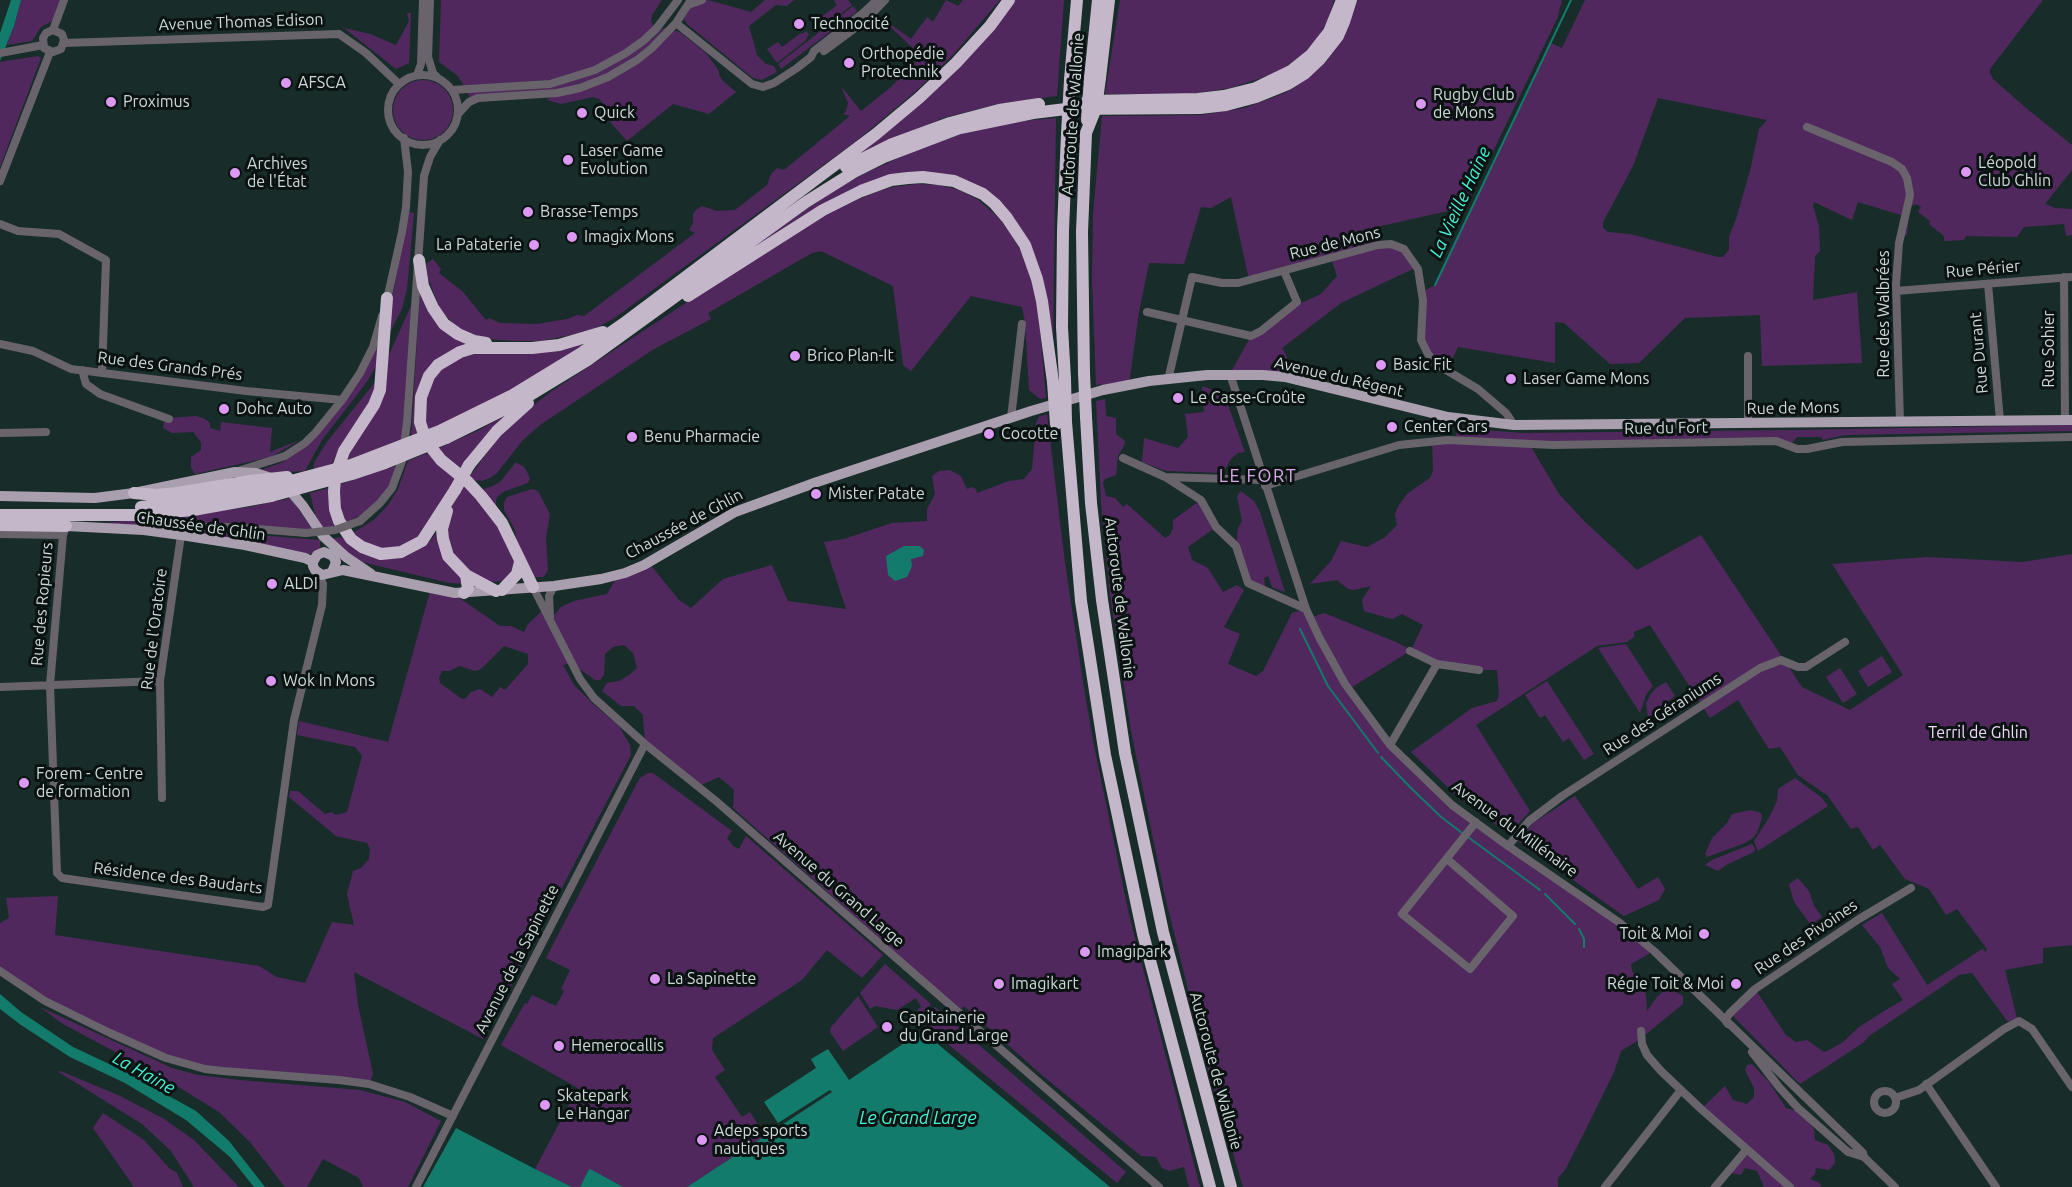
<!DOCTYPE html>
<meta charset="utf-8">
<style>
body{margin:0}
canvas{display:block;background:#182d29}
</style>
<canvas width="2072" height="1187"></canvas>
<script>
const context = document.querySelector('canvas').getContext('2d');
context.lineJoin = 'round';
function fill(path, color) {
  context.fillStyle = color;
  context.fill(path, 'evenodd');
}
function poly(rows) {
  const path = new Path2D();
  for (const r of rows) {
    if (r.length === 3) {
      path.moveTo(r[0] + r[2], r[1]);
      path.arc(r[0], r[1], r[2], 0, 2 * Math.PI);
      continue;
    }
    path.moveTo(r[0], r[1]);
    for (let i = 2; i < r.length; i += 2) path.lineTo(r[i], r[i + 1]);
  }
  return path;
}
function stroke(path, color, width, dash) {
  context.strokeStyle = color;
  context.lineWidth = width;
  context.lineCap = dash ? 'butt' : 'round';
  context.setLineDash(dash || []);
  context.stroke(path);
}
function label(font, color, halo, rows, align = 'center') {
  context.font = font + ' Ubuntu,sans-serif';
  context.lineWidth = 6;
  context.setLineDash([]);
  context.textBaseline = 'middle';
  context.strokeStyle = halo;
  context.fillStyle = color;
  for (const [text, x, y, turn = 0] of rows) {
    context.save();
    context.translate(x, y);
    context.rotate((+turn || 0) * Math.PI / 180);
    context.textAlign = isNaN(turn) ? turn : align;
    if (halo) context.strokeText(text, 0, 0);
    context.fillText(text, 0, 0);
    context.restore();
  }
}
fill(poly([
 [21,0,60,0,54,20,41,27,32,41,7,45,14,26],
 [441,0,662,0,652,15,651,21,654,27,641,39,608,62,561,79,464,86,458,76,439,62],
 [708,0,751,12,765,0,794,0,787,6,776,5,749,26,757,55,766,64,774,66,777,72,762,80,753,78,687,24,684,19,690,7],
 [835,0,848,0,852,5,824,27,816,29,814,25,817,23,816,21,837,5,834,1],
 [946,0,958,6,963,0,1000,0,952,56,915,92,855,142,613,319,592,330,566,336,541,341,514,341,490,339,468,333,455,325,440,310,428,278,426,264,433,259,441,269,439,273,463,292,486,320,489,318,500,323,537,324,567,319,577,315,584,316,695,233,689,230,693,223,693,214,696,210,702,206,717,211,735,210,767,185,771,174,777,168,784,170,850,116,843,114,846,111,848,103,841,86,861,111,891,87,921,56,879,16,911,39,927,17,933,22],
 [1015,0,1064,0,1057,96,998,104,943,118,858,154],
 [1120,0,1334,0,1328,20,1316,41,1304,54,1277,73,1230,88,1191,94,1105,94],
 [1358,0,1562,0,1557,19,1466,207,1372,228,1378,244,1398,245,1417,267,1341,303,1282,348,1287,357,1281,377,1230,374,1251,336,1299,304,1321,294,1337,276,1331,258,1249,280,1231,197,1211,208,1201,207,1184,264,1149,263,1139,312,1129,384,1103,390,1101,384,1096,385,1092,281,1093,214,1102,116,1201,115,1244,108,1272,98,1291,90,1326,62,1344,37],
 [1585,0,2043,0,1990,69,1990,73,1993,79,2026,108,2072,145,2072,170,2045,204,2055,208,2072,209,2072,235,2066,236,2064,224,2024,227,2017,237,1966,236,1964,240,1944,241,1944,236,1929,224,1930,221,1918,212,1921,207,1916,204,1910,207,1907,235,1900,237,1904,216,1858,202,1852,220,1814,202,1813,206,1819,226,1820,251,1815,256,1813,300,1857,292,1862,363,1762,366,1760,315,1685,318,1639,363,1610,364,1564,323,1555,322,1555,363,1458,347,1447,370,1424,347,1422,292,1435,285,1551,43,1562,48],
 [1658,98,1767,120,1759,129,1750,171,1736,219,1729,237,1729,250,1723,257,1718,257,1630,234,1608,232,1603,228,1603,222,1633,166],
 [853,6,857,11,855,13,781,69,778,64],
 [407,13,411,13,409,63,396,69,344,28,370,34,396,45,409,21],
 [670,27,660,38,621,68,573,88,470,98,467,90,565,82,652,39,662,29],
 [676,31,680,32,706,53,719,71,719,75,723,81,736,92,709,114,673,104,627,141,605,116,602,102,599,99,593,97,561,104,547,100,552,96,592,86,672,32],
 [806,31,809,34,805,41,777,63,767,49,778,42,782,47,801,33,802,34],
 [38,56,41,58,0,167,0,62],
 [423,110,30],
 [1056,118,1053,344,1043,286,987,194,900,174,722,269,811,206,839,187,868,172,914,151,961,134,1012,122],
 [917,184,939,185,959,190,977,199,996,215,1010,232,1023,255,1034,290,1038,308,1046,398,1040,399,1029,390,1025,322,1022,307,971,296,911,371,903,365,893,286,821,251,812,253,708,313,711,319,654,349,540,425,522,441,497,473,490,478,482,481,474,480,470,476,504,430,523,413,552,391,710,287,831,212,872,193,893,187],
 [409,212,414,213,407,289,402,309,389,334,389,314],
 [420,293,468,345,433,365,420,433,411,437],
 [411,306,402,441,342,462,374,410,388,357],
 [377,344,379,361,366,383,322,440,305,471,270,473,261,470,283,462,308,445],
 [581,344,583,347,548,370,455,419,426,431,425,395,437,374,449,362,476,353],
 [376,381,373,394,364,411,344,440,332,464,313,469,315,461,326,443],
 [1202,386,1224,394,1245,452,1238,453,1231,459,1223,473,1166,471,1142,462,1144,438,1178,448,1188,437,1185,414,1204,412],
 [1105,399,1106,416,1116,418,1116,434,1125,441,1124,446,1118,456,1116,475,1105,479,1103,483,1106,496,1115,498,1123,507,1127,504,1165,538,1170,535,1173,528,1173,520,1201,500,1216,527,1188,547,1192,560,1208,568,1223,592,1237,585,1244,590,1224,627,1240,634,1228,664,1256,676,1263,671,1292,613,1306,609,1310,618,1324,613,1396,642,1411,650,1423,625,1402,614,1392,619,1364,611,1362,600,1371,586,1354,590,1348,589,1337,580,1310,584,1331,561,1341,541,1367,547,1384,538,1397,525,1395,514,1399,505,1407,494,1430,478,1433,471,1432,441,1530,445,1559,494,1584,521,1637,570,1701,535,1802,687,1850,710,1903,675,1832,564,1927,557,2023,562,2072,554,2072,945,2043,948,2043,963,2005,970,2017,1018,2008,1022,1972,973,1959,975,1869,1036,1863,1043,1800,1084,1730,1013,1755,989,1786,1035,1796,1042,1807,1040,1824,1052,1829,1050,1843,1042,1859,1027,1884,1011,1903,1000,1892,984,1900,979,1888,968,1880,947,1862,925,1882,913,1927,985,1982,949,1986,952,1987,949,1957,909,1946,915,1929,889,1905,879,1880,845,1873,850,1858,827,1851,829,1828,796,1798,775,1780,747,1769,749,1738,700,1710,718,1650,625,1634,632,1634,637,1627,642,1597,646,1476,725,1530,811,1509,834,1458,797,1411,752,1472,708,1497,701,1499,694,1497,670,1479,670,1437,664,1410,651,1349,689,1367,716,1432,787,1654,951,1631,964,1632,971,1643,984,1646,995,1647,1011,1657,997,1664,991,1674,991,1683,996,1683,1004,1639,1040,1621,1051,1614,1072,1583,1135,1565,1170,1558,1178,1558,1187,1243,1187,1205,1058,1164,892,1131,731,1110,595,1101,502,1096,401],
 [508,414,460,470,437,449,477,431],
 [1047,414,1065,563,1083,682,1093,741,1129,915,1200,1187,1189,1187,1184,1167,1169,1171,1162,1168,1156,1157,1141,1156,1043,1076,964,1006,960,1010,733,808,734,790,719,777,699,786,645,744,643,715,634,706,621,706,602,691,607,683,619,681,629,675,637,668,633,653,624,645,613,647,605,654,604,675,600,680,595,680,571,663,563,665,574,685,593,704,619,726,630,745,631,755,483,1039,354,972,358,1005,373,1074,369,1084,183,1063,73,1015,0,971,0,923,9,918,6,898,58,896,55,935,259,966,277,977,305,983,332,922,354,925,347,894,353,871,361,868,369,859,370,849,367,843,336,836,289,797,290,791,298,791,325,814,331,812,336,815,347,812,362,756,355,747,297,735,299,721,388,742,431,588,452,593,500,626,511,626,524,632,528,624,544,609,550,620,561,607,574,601,607,594,619,574,649,563,679,600,691,608,723,579,772,565,788,601,846,609,824,542,844,539,892,523,927,521,927,509,935,494,932,476,939,471,950,470,961,476,967,489,971,487,976,489,977,493,1009,481,1024,479,1032,469,1036,423,1039,417],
 [504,646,528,654,528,664,505,690,500,687,492,697,480,689,471,692,466,698,462,699,440,683,439,678,442,671,449,671,460,666,475,671,481,669],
 [196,416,205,419,210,423,210,428,220,431,221,422,272,428,270,452,300,440,271,457,195,474,191,468,191,457,201,450,201,442,193,432,172,433,163,428,164,422,169,418],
 [2072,425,2072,431,1845,435,1823,440,1821,437,1797,437,1792,443,1512,442,1456,437,1457,428,1523,433,1794,430],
 [429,452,456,477,431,525,410,546,378,550,351,534,375,519,388,505,398,489,408,461],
 [516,462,525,468,530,478,528,483,505,491,498,496,496,499,496,507,483,489,493,486,501,481],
 [396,466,393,478,386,491,368,512,343,524,337,485],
 [464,485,496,523,514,561,515,567,503,581,492,582,474,575,459,563,447,542,447,518,451,507],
 [329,488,336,527,323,529,316,518,310,493],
 [532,489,538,491,550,514,546,538,548,569,546,574,543,577,533,577,517,545,515,530,504,510,504,503,507,497],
 [1241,491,1254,501,1260,512,1285,592,1272,587,1268,576,1264,578,1265,586,1264,590,1248,583,1236,546,1238,528,1242,521,1237,496],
 [291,498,313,530,205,523,106,526,102,523,184,516,249,507],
 [182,529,320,540,320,549,308,555,182,532],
 [437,532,464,579,464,584,449,583,362,562,350,557,330,539,341,537,366,555,394,559,407,556,430,541],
 [1626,644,1653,686,1646,695,1640,713,1598,648],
 [1882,656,1892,672,1868,687,1858,671],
 [1840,668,1857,694,1843,703,1826,677],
 [1547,681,1594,754,1584,760,1569,738,1563,742,1545,715,1540,718,1525,695],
 [1666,682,1675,696,1654,712,1655,715,1648,718,1646,703,1651,694,1656,688],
 [648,773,653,773,732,831,727,838,733,846,739,849,746,836,883,955,862,978,827,950,802,980,713,1038,712,1050,725,1070,715,1077,742,1117,750,1112,765,1136,687,1187,623,1187,589,1169,580,1187,572,1187,535,1169,578,1088,501,1045,525,1003,527,1004,532,995,556,1006,564,991,561,989,570,970,546,958,637,783,640,778],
 [1795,778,1821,797,1828,806,1758,851,1754,841,1770,816,1777,801,1778,789],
 [1575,796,1638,889,1658,877,1665,889,1659,900,1624,916,1519,842,1533,823],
 [1751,810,1761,813,1762,818,1757,833,1753,838,1745,843,1707,857,1705,854,1712,838,1727,823,1732,814],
 [1752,844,1755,848,1754,852,1728,864,1718,871,1705,865,1712,860],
 [1798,878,1809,891,1814,906,1822,917,1811,925,1794,902,1789,884],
 [885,964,931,1004,915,1022,913,1019,919,1015,917,1010,921,1007,916,998,897,1010,875,1006,870,1009,860,993],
 [858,996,878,1027,843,1051,830,1032,831,1027],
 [40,1007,172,1068,198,1075,240,1080,360,1090,405,1102,441,1121,408,1187,363,1187,359,1178,323,1159,307,1187,285,1187,250,1142,219,1112,164,1078,63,1024],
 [935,1007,1126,1172,1117,1183,927,1027,925,1017,931,1022,936,1017,931,1011],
 [1752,1064,1769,1082,1786,1108,1797,1111,1807,1120,1814,1129,1815,1140,1828,1145,1834,1154,1835,1163,1829,1170,1816,1168,1815,1174,1810,1179,1820,1183,1821,1187,1764,1187,1757,1171,1745,1168,1741,1175,1727,1172,1746,1150,1701,1109,1725,1086,1733,1100,1747,1104,1754,1097,1754,1088,1745,1070,1747,1065],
 [57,1071,63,1072,120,1096,164,1119,194,1140,239,1187,194,1187,171,1151,142,1124],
 [103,1113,144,1140,169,1168,177,1173,183,1187,134,1187,93,1128]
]), '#50285e');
fill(poly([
 [11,0,21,0,14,26,0,61,0,33],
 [904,546,920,546,924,550,923,556,911,559,912,566,907,577,895,581,888,575,886,556],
 [0,994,21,1012,73,1047,122,1070,196,1111,229,1141,265,1187,254,1187,230,1157,186,1120,125,1083,70,1057,21,1025,0,1009],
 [922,1031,1110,1187,687,1187,832,1092,830,1090,778,1123,764,1102,816,1068,811,1059,828,1049,849,1080],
 [456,1128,535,1169,572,1187,423,1187],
 [589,1169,592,1170,623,1187,580,1187]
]), '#137b6c');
stroke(poly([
 [1435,285,1571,0],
 [1300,629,1328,686,1378,753],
 [1381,757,1409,786,1440,816,1462,833],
 [1468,837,1540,890],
 [1545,894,1575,924],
 [1579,929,1584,939,1584,947]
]), '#137b6c', 2);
stroke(poly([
 [430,0,428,57,433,73,437,77],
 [688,5,702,0],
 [676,23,752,84,763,87,774,83,797,68,811,57,814,51,862,14,877,0],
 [53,30,62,34,64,40,61,49,53,52,44,48,43,38,46,33,53,30,64,0],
 [64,43,339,34,366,53,399,84],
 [824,51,866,20,885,0],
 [0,53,43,45],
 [417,75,421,64,423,0],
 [423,110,35],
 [452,90,550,84,595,70,626,53,643,41,656,29,678,0],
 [458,114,469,102,478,98,557,93,580,88,608,77,637,60,652,48,676,23,691,0],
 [1807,127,1892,162,1902,169,1907,178,1910,195,1899,243,1896,284,1900,422],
 [0,181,50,52],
 [0,224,18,231,59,234,106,260,102,373],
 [2064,277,2065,420],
 [1988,284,2000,421],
 [1896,291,2072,277],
 [386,304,402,232,406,207,408,172,404,138],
 [1147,312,1251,336,1261,331,1297,302,1284,271],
 [0,344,33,351,71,369,246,391,342,400],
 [1748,356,1748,424],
 [82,370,86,384,100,394,169,419],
 [1230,374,1306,609,1319,637,1345,684,1390,745,1452,805,1508,846,1620,923,1654,951,1863,1153,1864,1157,1895,1187],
 [1168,380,1192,277,1222,283,1238,283,1378,245,1391,244,1404,249,1418,269,1423,301,1421,340,1428,354,1436,364,1478,389,1506,413,1514,425],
 [1011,418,1022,324],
 [0,433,46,432],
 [1123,458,1165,477,1263,480],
 [238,471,285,456,305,443,316,432,342,400,360,373,373,347,382,316],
 [1165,477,1201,500,1216,527,1236,546,1248,583,1306,609],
 [1265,486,1399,445,1448,440,1553,445,1776,441,1797,449,1807,449,1842,442,2072,437],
 [360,521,380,503,392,488,402,461,407,422,424,176,430,157,440,140],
 [66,526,63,535,50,685,57,873,62,878,263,907,268,905,294,720,322,605,323,584,319,574],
 [153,529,169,527,233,527,306,533],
 [0,534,63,535],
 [533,587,580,679,594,698,645,744,716,801,1159,1187],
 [550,617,549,596,554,586],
 [1437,664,1479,670],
 [0,687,160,681],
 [1390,745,1437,664,1410,651],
 [162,798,160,681,181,535],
 [1508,846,1529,821,1562,796,1760,668,1781,660,1798,667,1806,667,1845,642],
 [1447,859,1513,916,1470,969,1402,914,1476,822],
 [0,971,45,1001,110,1033,166,1058,205,1069,223,1071,339,1080,369,1084,410,1097,453,1116],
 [1728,1024,1725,1020,1730,1013,1755,989,1859,919,1911,888],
 [1641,1031,1642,1044,1647,1055,1661,1071,1701,1109,1790,1187],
 [1752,1052,1779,1087,1798,1108,1848,1152,1864,1157],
 [1926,1084,1996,1187],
 [1885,1102,11],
 [1895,1098,1919,1090,2004,1029,2019,1021,2032,1029,2072,1087],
 [416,1187,645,744],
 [1605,1187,1681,1090],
 [1715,1187,1746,1150]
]), '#69646b', 8);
stroke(poly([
 [287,487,303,506,323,536,346,557,371,574],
 [0,496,95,498,134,493,235,472,256,473,274,479],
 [66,526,144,530,181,535,245,545,305,558,313,562],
 [332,572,336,562,333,556,324,552,317,555,313,562,313,566,315,570,322,575,343,570,455,593,554,586,601,579,625,573,644,565,735,512,817,482,1031,411,1103,390,1149,381,1207,375,1263,375,1285,377,1448,417,1514,425,2072,420]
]), '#aa9fae', 10);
stroke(poly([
 [1090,78,1098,0],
 [1100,78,1109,0],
 [1070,80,1077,0],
 [1087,101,1198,99,1224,96,1256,88,1291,71,1311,55,1329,32,1342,0],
 [846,167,890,145,950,123,999,110,1039,104],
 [419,260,423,286,433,308,444,324,458,334,474,341,486,343],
 [688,296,823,210,861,191,891,180,908,178,923,177,954,181,983,194,995,204,1007,218,1025,245,1037,279,1042,301,1053,382],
 [387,298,380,390,374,405,344,451,335,477,334,492,335,509,339,521,351,539,362,547,381,554,401,552,422,541,455,490],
 [1084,373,1082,232,1086,133],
 [1065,379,1062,327,1063,230,1067,134],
 [1086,417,1091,503,1102,600,1125,753,1163,932,1231,1187],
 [1066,422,1081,601,1105,755,1143,934,1210,1187],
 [442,430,511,396,583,352,623,324,876,134,919,98,956,63,990,26,1009,0],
 [446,438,515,404,589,359,806,202,854,172,884,157,960,128,1033,113,1066,109,1200,108,1226,105,1256,97,1288,84,1304,74,1320,59,1338,36,1344,22,1351,0],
 [469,465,497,431,528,403],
 [134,493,156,495,177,493,250,481],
 [141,507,191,501,261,489],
 [447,511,442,529,443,539,448,556,466,575,496,591],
 [0,515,139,515,193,510,271,496],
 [0,525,66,526],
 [533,587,502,523,481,496,468,482,441,460,426,441,420,422,421,397,429,376,438,365,460,352,473,348,532,348,559,345,603,332],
 [502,590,517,574,520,562],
 [464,593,468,589,466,575]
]), '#c4b7c9', 12);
stroke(poly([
 [306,533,335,530,360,521]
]), '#69646b', 8);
stroke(poly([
 [1087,120,1090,78],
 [1086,133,1096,108,1100,78],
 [1067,134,1070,80],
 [1084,373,1086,417],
 [1065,379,1066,422],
 [1053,382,1056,424],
 [250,481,287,477],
 [261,489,351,465,442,430],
 [455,490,469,465],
 [271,496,352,474,385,463,446,438]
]), '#c4b7c9', 12);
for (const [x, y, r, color] of [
 [799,24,6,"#dc99f4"],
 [849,63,6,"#dc99f4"],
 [286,83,6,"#dc99f4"],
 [111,102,6,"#dc99f4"],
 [1421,104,6,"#dc99f4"],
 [582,113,6,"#dc99f4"],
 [568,160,6,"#dc99f4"],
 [1966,172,6,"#dc99f4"],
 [235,173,6,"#dc99f4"],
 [528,212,6,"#dc99f4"],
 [572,237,6,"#dc99f4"],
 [534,245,6,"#dc99f4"],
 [795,356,6,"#dc99f4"],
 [1381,365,6,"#dc99f4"],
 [1511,379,6,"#dc99f4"],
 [1178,398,6,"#dc99f4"],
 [224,409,6,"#dc99f4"],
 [1392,427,6,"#dc99f4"],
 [989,434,6,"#dc99f4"],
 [632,437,6,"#dc99f4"],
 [816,494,6,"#dc99f4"],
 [272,584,6,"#dc99f4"],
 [271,681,6,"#dc99f4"],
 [24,783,6,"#dc99f4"],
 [1704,934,6,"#dc99f4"],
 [1085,952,6,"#dc99f4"],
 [655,979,6,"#dc99f4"],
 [999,984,6,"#dc99f4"],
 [1736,984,6,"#dc99f4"],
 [887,1027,6,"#dc99f4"],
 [559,1046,6,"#dc99f4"],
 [545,1105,6,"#dc99f4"],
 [702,1140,6,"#dc99f4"]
]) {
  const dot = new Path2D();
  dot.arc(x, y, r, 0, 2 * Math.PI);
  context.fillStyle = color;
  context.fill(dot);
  stroke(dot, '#0a1311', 2);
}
label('16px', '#cddad7', '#0a1311', [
 ["Avenue Thomas Edison",241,22,-2],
 ["Autoroute de Wallonie",1073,114,-86],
 ["Rue de Mons",1335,243,-14],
 ["Rue Périer",1983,269,-5],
 ["Rue des Walbrées",1884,314,-90],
 ["Rue Sohier",2049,349,-90],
 ["Rue Durant",1979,353,-95],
 ["Rue des Grands Prés",170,366,7],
 ["Avenue du Régent",1339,377,13],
 ["Rue de Mons",1793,408,-1],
 ["Rue du Fort",1666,428,-1],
 ["Chaussée de Ghlin",684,524,-28],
 ["Chaussée de Ghlin",201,526,8],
 ["Autoroute de Wallonie",1120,598,83],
 ["Rue des Ropieurs",42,604,-85],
 ["Rue de l'Oratoire",154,629,-83],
 ["Rue des Géraniums",1662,714,-33],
 ["Avenue du Millénaire",1515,829,36],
 ["Résidence des Baudarts",178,878,7],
 ["Avenue du Grand Large",839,889,41],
 ["Rue des Pivoines",1806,937,-34],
 ["Avenue de la Sapinette",517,959,-63],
 ["Autoroute de Wallonie",1216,1071,75]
]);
label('16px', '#cddad7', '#0a1311', [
 ["Technocité",811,24],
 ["Orthopédie",861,54],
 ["Protechnik",861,72],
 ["AFSCA",298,83],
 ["Rugby Club",1433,95],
 ["de Mons",1433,113],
 ["Proximus",123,102],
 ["Quick",594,113],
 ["Laser Game",580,151],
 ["Evolution",580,169],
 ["Léopold",1978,163],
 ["Club Ghlin",1978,181],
 ["Archives",247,164],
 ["de l'État",247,182],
 ["Brasse-Temps",540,212],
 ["Imagix Mons",584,237],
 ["La Pataterie",522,245,"right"],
 ["Brico Plan-It",807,356],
 ["Basic Fit",1393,365],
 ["Laser Game Mons",1523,379],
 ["Le Casse-Croûte",1190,398],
 ["Dohc Auto",236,409],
 ["Center Cars",1404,427],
 ["Cocotte",1001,434],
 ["Benu Pharmacie",644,437],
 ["Mister Patate",828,494],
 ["ALDI",284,584],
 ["Wok In Mons",283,681],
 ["Forem - Centre",36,774],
 ["de formation",36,792],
 ["Toit & Moi",1692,934,"right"],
 ["Imagipark",1097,952],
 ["La Sapinette",667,979],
 ["Imagikart",1011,984],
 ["Régie Toit & Moi",1724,984,"right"],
 ["Capitainerie",899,1018],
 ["du Grand Large",899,1036],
 ["Hemerocallis",571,1046],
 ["Skatepark",557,1096],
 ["Le Hangar",557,1114],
 ["Adeps sports",714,1131],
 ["nautiques",714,1149]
], 'left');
label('16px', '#f2d7fc', '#0a1311', [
 ["Terril de Ghlin",1978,733]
]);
label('italic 18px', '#46f4d7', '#0a1311', [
 ["La Vieille Haine",1460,202,-65],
 ["La Haine",144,1073,29],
 ["Le Grand Large",918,1118]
]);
context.letterSpacing = '1.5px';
label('18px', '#d9abea', '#0a1311', [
 ["LE FORT",1258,476]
]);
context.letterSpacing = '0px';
</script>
